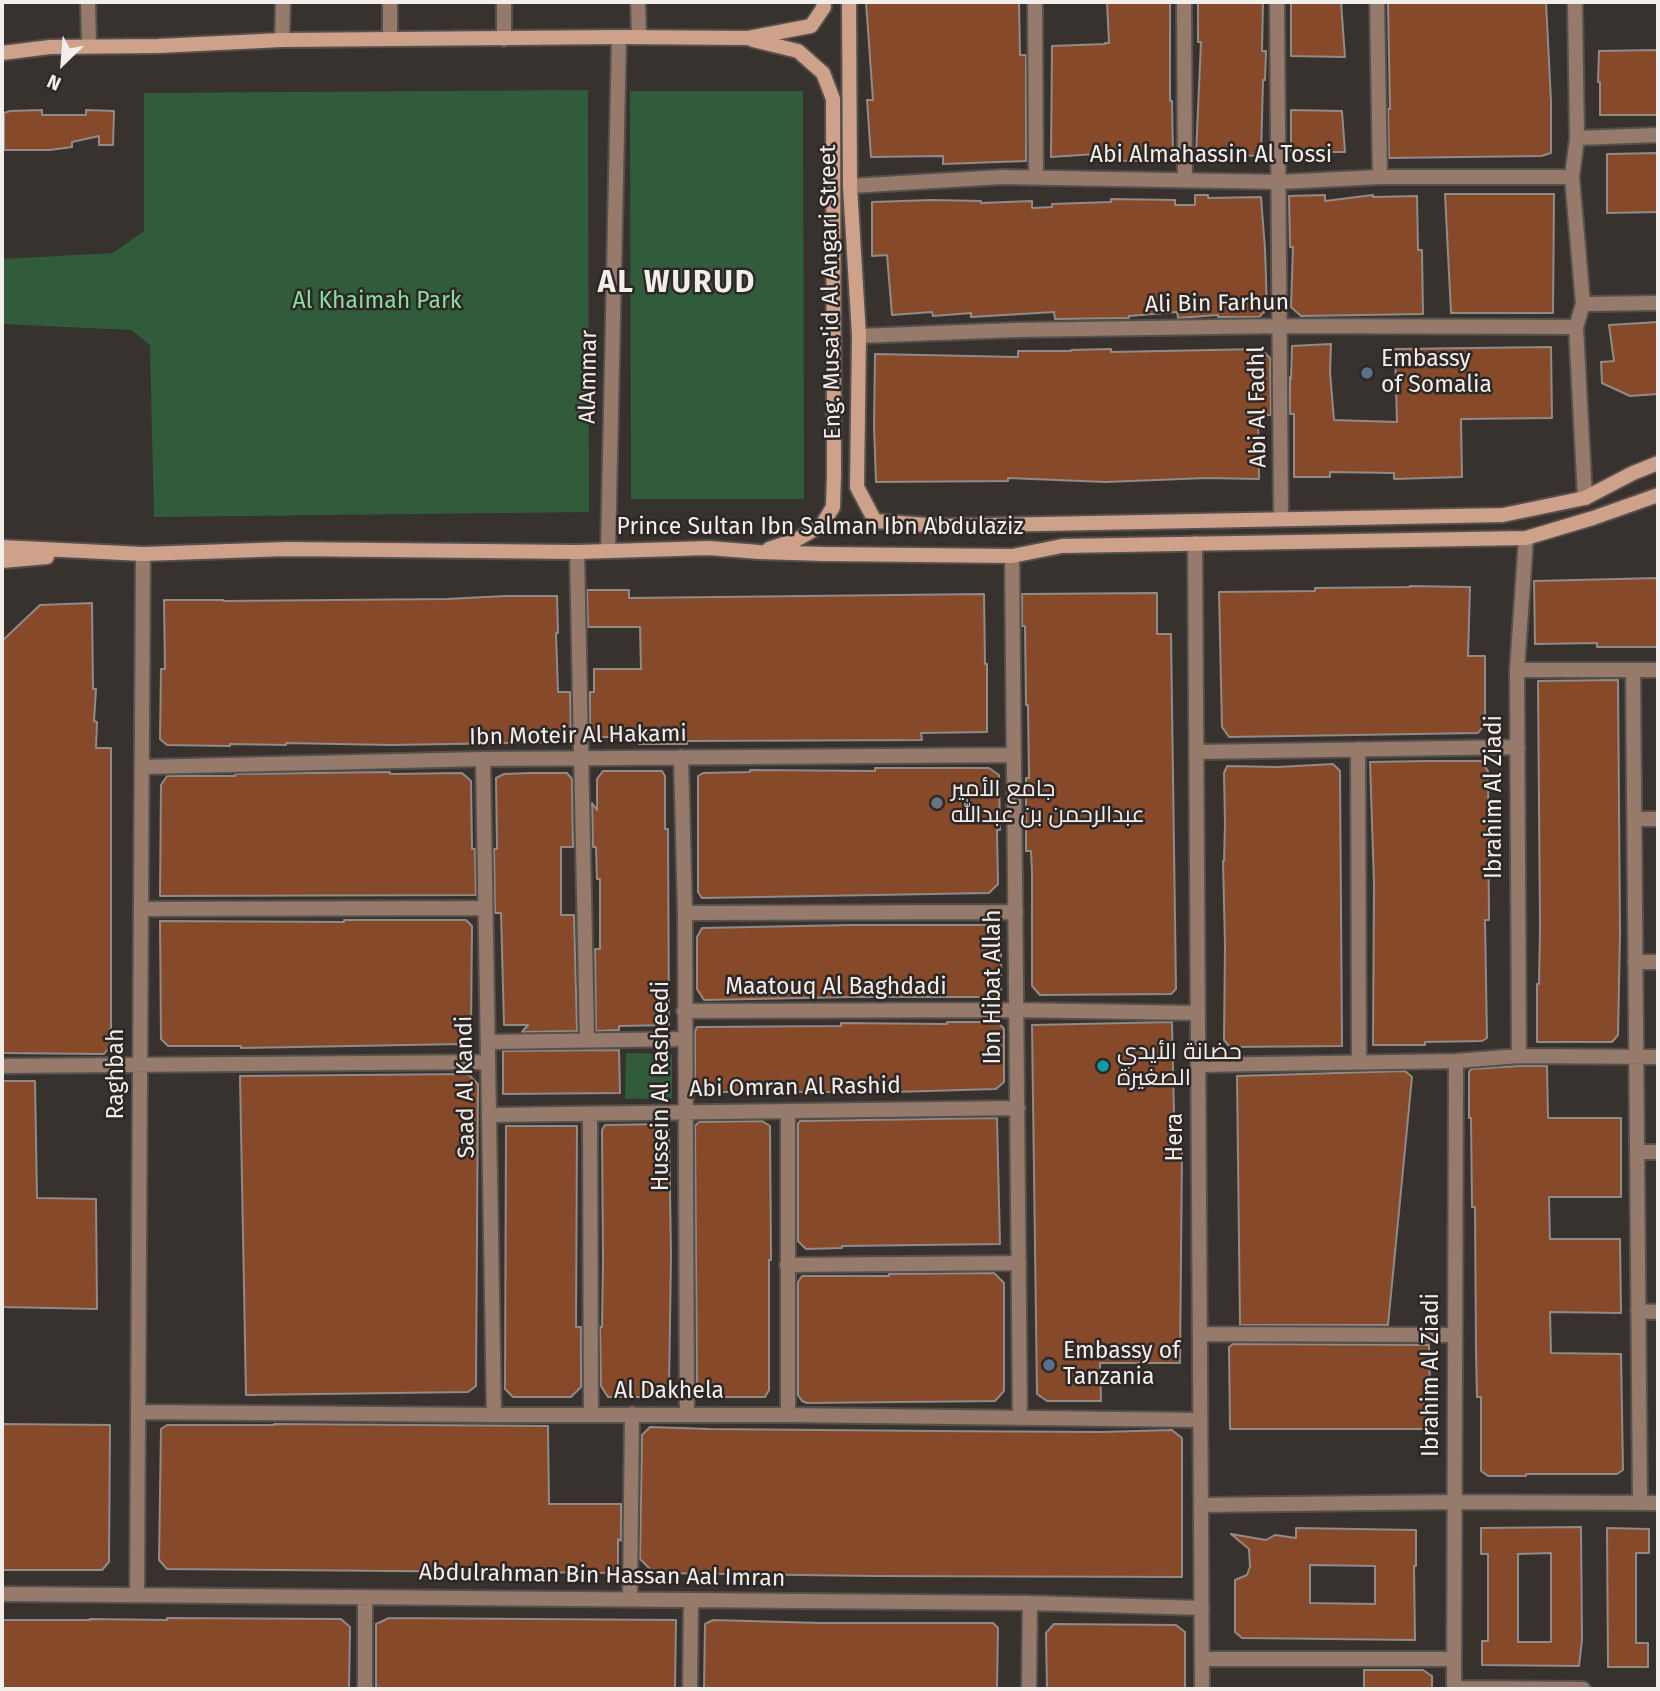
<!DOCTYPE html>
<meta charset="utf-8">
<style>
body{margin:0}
#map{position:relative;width:1660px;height:1691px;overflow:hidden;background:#38322f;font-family:"Fira Sans",sans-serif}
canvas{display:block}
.frame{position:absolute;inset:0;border:4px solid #f2eeec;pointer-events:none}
.north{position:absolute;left:28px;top:28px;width:70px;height:70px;-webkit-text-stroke:5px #2d2825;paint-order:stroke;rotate:205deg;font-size:19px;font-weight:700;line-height:28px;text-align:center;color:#f2eeec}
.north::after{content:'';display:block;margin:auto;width:24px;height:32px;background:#f2eeec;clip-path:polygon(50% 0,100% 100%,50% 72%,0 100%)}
</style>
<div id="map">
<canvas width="1660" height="1691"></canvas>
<div class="frame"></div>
<div class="north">N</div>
</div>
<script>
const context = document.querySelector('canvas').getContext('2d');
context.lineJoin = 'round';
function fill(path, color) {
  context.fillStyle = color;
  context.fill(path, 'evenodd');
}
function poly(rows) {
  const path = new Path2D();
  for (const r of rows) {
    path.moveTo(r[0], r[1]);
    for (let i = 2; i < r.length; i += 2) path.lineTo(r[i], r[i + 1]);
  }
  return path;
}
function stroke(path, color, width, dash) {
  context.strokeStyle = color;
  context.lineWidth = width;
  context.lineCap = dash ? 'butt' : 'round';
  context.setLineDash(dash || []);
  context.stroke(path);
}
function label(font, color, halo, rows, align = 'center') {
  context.font = font + ' "Fira Sans",Cairo,sans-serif';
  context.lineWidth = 5;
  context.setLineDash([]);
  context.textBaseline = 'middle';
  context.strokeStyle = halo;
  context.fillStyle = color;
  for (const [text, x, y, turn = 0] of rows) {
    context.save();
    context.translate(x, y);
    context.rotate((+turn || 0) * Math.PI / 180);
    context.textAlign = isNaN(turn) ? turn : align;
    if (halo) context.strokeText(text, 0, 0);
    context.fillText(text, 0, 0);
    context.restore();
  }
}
fill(poly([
 [588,90,589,512,154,517,150,345,131,330,2,324,2,259,113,253,144,231,144,93],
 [630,91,803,91,804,499,631,499],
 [626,1053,672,1054,672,1098,625,1099]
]), '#305c3c');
const building = poly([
 [866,2,1019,2,1020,55,1026,55,1026,161,943,164,943,156,871,157,867,100,873,100,866,2],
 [1107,2,1170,2,1170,101,1172,101,1173,153,1170,160,1112,161,1111,153,1051,157,1052,46,1105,44,1105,43,1109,43,1107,2],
 [1198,2,1263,2,1262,51,1266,51,1265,80,1263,80,1261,156,1196,154,1201,42,1198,42,1198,2],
 [1291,2,1341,2,1345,57,1291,56,1291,2],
 [1388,2,1546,2,1551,101,1551,153,1541,156,1389,158,1388,109,1390,109,1388,2],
 [1658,50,1658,115,1600,115,1600,82,1598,82,1599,51,1658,50],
 [42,110,42,115,86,115,86,110,114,111,113,145,99,145,99,136,72,142,72,147,50,150,4,150,4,113,10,111,42,110],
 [1291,110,1342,111,1345,152,1291,152,1291,110],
 [1658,153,1658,212,1607,213,1607,154,1658,153],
 [1445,194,1554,194,1553,313,1451,313,1445,194],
 [1195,195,1208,195,1208,198,1261,197,1265,249,1267,309,1259,317,1218,317,1218,315,1178,318,1177,312,1129,316,1129,318,1055,319,1054,312,971,317,971,313,933,316,932,312,892,315,887,255,872,256,872,202,932,200,981,201,981,203,1032,201,1032,208,1052,207,1052,204,1111,202,1111,199,1175,200,1175,205,1195,205,1195,195],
 [1325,195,1325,201,1373,195,1373,197,1417,196,1418,250,1422,250,1423,314,1301,316,1291,307,1293,247,1290,247,1289,196,1325,195],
 [1658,322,1658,394,1630,396,1602,383,1601,362,1614,361,1609,325,1658,322],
 [1331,344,1330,372,1334,420,1397,422,1395,349,1551,347,1552,418,1461,419,1462,477,1394,479,1394,473,1330,472,1330,477,1294,477,1294,414,1290,414,1290,377,1291,379,1292,346,1331,344],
 [1111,349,1111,352,1261,349,1270,358,1271,415,1266,415,1265,418,1258,418,1259,479,1207,478,1105,482,1008,478,1008,481,876,482,874,426,875,354,1018,357,1018,351,1071,351,1071,350,1111,349],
 [1658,578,1658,647,1597,647,1597,643,1535,644,1534,581,1658,578],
 [1410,586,1470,587,1468,656,1485,656,1485,724,1478,733,1229,737,1222,727,1219,592,1315,591,1315,588,1410,587,1410,586],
 [587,590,629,590,629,598,984,594,985,664,987,664,987,732,921,733,922,740,687,741,687,744,639,744,639,737,599,737,590,729,590,692,594,692,594,669,641,669,640,627,588,627,587,590],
 [1157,593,1157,634,1171,634,1176,989,1171,994,1040,995,1032,986,1032,873,1031,851,1026,851,1026,778,1029,778,1028,705,1026,705,1025,626,1022,626,1022,594,1157,593],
 [505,596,557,596,558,633,556,633,558,692,570,692,571,739,569,742,390,745,286,743,286,745,230,744,230,746,167,745,160,739,161,669,165,669,164,600,223,600,223,601,447,599,505,596],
 [92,603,93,689,96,689,94,721,97,722,96,748,111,748,111,1045,104,1054,2,1053,2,641,40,605,92,603],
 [1618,680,1620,933,1618,1035,1612,1042,1537,1042,1537,984,1539,984,1540,928,1538,681,1618,680],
 [1427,761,1481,761,1488,771,1489,920,1485,920,1487,1038,1482,1041,1425,1042,1425,1045,1373,1045,1374,884,1370,762,1427,761],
 [1333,764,1340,771,1342,1046,1230,1047,1224,1040,1225,945,1223,861,1224,861,1225,824,1224,773,1227,766,1278,767,1333,764],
 [875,768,989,768,999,775,1000,830,997,830,998,884,989,893,702,898,698,892,698,776,703,773,750,772,750,770,875,771,875,768],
 [603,771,662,771,665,776,665,829,668,829,669,1025,619,1026,619,1030,596,1031,595,949,600,949,600,879,597,879,596,847,593,847,592,803,597,810,597,779,603,771],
 [390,772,390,774,462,773,471,781,472,849,475,849,476,895,160,896,161,785,167,776,235,776,235,774,390,772],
 [530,773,567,773,572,779,573,847,561,847,561,915,574,915,577,1031,522,1032,528,1025,504,1025,501,913,495,913,494,849,497,849,496,778,504,774,530,773],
 [344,920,466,920,472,926,471,1030,462,1044,241,1048,241,1046,168,1046,161,1039,160,921,344,922,344,920],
 [852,925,995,925,1001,932,1001,990,993,997,851,997,704,1000,697,989,697,937,702,928,852,925],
 [947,1022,998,1022,1004,1029,1004,1082,996,1089,894,1092,695,1092,695,1031,697,1027,841,1026,841,1023,947,1024,947,1022],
 [1172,1022,1174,1114,1180,1114,1180,1150,1182,1150,1180,1363,1100,1363,1101,1401,1047,1401,1037,1394,1032,1025,1172,1022],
 [619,1050,620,1093,503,1094,503,1051,619,1050],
 [1519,1066,1547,1066,1548,1118,1621,1118,1621,1197,1549,1197,1550,1239,1620,1239,1621,1313,1550,1312,1551,1353,1621,1354,1623,1470,1617,1474,1526,1474,1526,1476,1488,1476,1481,1471,1481,1397,1477,1397,1476,1353,1475,1207,1472,1207,1471,1118,1469,1118,1469,1072,1471,1069,1519,1066],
 [1405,1071,1412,1077,1388,1325,1240,1325,1237,1076,1405,1071],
 [468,1074,478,1084,476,1386,468,1392,246,1395,240,1076,468,1074],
 [2,1081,35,1081,37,1198,96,1199,97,1309,2,1307,2,1081],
 [997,1118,1000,1244,842,1246,842,1248,806,1249,798,1241,798,1124,800,1121,997,1118],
 [762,1121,770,1126,771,1260,769,1260,769,1390,765,1397,704,1397,697,1390,695,1126,699,1122,762,1121],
 [664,1124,669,1130,671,1255,669,1389,663,1397,608,1397,601,1386,600,1327,602,1327,603,1261,602,1130,605,1125,664,1124],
 [506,1126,577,1126,576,1327,581,1327,581,1387,571,1397,513,1397,505,1389,506,1126],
 [994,1273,1004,1283,1004,1391,995,1401,807,1403,802,1401,798,1395,798,1282,802,1276,889,1276,889,1274,994,1273],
 [1233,1344,1429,1345,1431,1429,1230,1429,1229,1347,1233,1344],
 [2,1424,110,1425,109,1562,102,1570,2,1570,2,1424],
 [274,1424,548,1426,549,1504,621,1504,621,1541,618,1539,618,1573,167,1569,159,1560,161,1429,167,1425,274,1425,274,1424],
 [650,1427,710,1429,933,1431,1101,1432,1172,1430,1182,1438,1182,1577,874,1576,654,1573,640,1559,642,1435,650,1427],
 [1581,1527,1582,1640,1579,1666,1482,1665,1482,1641,1488,1641,1488,1554,1481,1554,1481,1528,1581,1527],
 [1551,1553,1551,1642,1518,1642,1518,1554,1551,1553],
 [1296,1528,1416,1530,1416,1566,1414,1566,1415,1640,1242,1638,1235,1632,1235,1580,1247,1575,1250,1567,1249,1549,1231,1534,1266,1540,1275,1535,1296,1538,1296,1528],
 [1310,1565,1375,1566,1375,1604,1310,1603,1310,1565],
 [1607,1528,1649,1529,1649,1553,1636,1553,1636,1643,1648,1643,1648,1667,1608,1667,1607,1528],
 [167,1618,341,1619,350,1627,349,1689,2,1689,2,1620,90,1620,90,1619,167,1620,167,1618],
 [389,1618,676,1620,675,1689,376,1689,376,1624,389,1618],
 [713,1620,820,1623,993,1623,998,1628,997,1689,704,1689,705,1624,713,1620],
 [1054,1624,1176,1625,1185,1632,1185,1689,1047,1689,1046,1633,1054,1624],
 [1364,1670,1423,1670,1432,1676,1432,1689,1364,1689,1364,1670]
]);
fill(building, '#864a2b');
stroke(building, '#918a87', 2);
const street = poly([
 [88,2,89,46],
 [390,2,390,39],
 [504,2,504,39],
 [638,2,639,37],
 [1035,2,1036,178],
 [1184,2,1185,179],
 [1277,2,1281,519],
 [1377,2,1380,177],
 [1575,2,1577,138,1572,177,1583,304,1576,327,1585,498],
 [282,40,283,2],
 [1577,138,1658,135],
 [850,186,1002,177,1280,182,1380,177,1572,177],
 [1583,304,1658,303],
 [859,336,1015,330,1280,326,1576,327],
 [1195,543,1202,1689],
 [608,551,619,37],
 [577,552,587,1040],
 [1012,556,1020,1418],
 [1517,670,1658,670],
 [1633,670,1640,1502],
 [1358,749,1359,1062],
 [1196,752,1518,747],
 [681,757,685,913,687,1415],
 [483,759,494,1415],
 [143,767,483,759,1014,755],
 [1634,819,1658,819],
 [141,909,485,908],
 [685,913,1016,912],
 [1635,962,1658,962],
 [684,1011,1016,1010,1198,1013],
 [488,1042,685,1039],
 [1519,1056,1517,670,1526,538],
 [1198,1065,1456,1061,1519,1056,1658,1057],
 [2,1066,488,1062],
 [788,1111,788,1415],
 [590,1114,591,1414],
 [489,1115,1018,1108],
 [1637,1152,1658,1152],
 [787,1265,1019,1263],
 [1638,1311,1658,1312],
 [1200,1334,1455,1335],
 [138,1412,494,1415,788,1415,1200,1420],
 [1201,1505,1454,1502,1658,1503],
 [2,1594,1030,1603,1202,1608],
 [137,1595,143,554],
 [365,1597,365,1689],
 [630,1599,632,1414],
 [1202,1659,1453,1659],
 [1454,1688,1583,1689],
 [690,1689,691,1600],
 [1029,1689,1030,1603],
 [1454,1689,1456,1061]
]);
const secondary = poly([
 [849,2,850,186,859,336,857,487,875,521,939,526,1503,515,1585,498,1633,473,1658,463],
 [753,40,798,51,823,73,833,99,834,474,833,507,822,525,796,540,769,549],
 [2,53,50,47,158,46,282,40,619,37,748,38,811,26,824,7,823,2],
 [2,547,143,554,287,549,577,552,709,548,759,552,824,554,1012,556,1062,546,1526,538,1593,518,1658,495],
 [2,561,47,557]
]);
stroke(street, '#56504d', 18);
stroke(secondary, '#56504d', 18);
stroke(street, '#967a6c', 14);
stroke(secondary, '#cea18b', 14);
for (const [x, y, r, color] of [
 [1367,373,7,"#5c6f8a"],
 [937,803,7,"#6b7280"],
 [1103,1066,7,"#0f9aa8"],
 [1049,1365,7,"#5c6f8a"]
]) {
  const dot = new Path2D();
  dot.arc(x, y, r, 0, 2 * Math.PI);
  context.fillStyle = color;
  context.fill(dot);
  stroke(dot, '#2d2825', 2.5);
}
label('23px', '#f2eeec', '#2d2825', [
 ["Abi Almahassin Al Tossi",1211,156],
 ["Eng. Musa'id Al Angari Street",831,292,-91],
 ["Ali Bin Farhun",1217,304,-1],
 ["AlAmmar",589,377,-89],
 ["Abi Al Fadhl",1258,407,-91],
 ["Prince Sultan Ibn Salman Ibn Abdulaziz",820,528],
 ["Ibn Moteir Al Hakami",578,736,-1],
 ["Ibrahim Al Ziadi",1495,797,-90],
 ["Ibn Hibat Allah",994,987,-90],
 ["Maatouq Al Baghdadi",836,988],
 ["Raghbah",117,1074,-90],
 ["Hussein Al Rasheedi",662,1086,-90],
 ["Saad Al Kandi",466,1087,-91],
 ["Abi Omran Al Rashid",795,1088,-1],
 ["Hera",1176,1137,-90],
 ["Ibrahim Al Ziadi",1432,1375,-90],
 ["Al Dakhela",669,1392],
 ["Abdulrahman Bin Hassan Aal Imran",602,1576,1]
]);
label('23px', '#88dd9e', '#2d2825', [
 ["Al Khaimah Park",377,302]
]);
label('23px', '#f2eeec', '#2d2825', [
 ["Embassy",1381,360],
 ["of Somalia",1381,386],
 ["جامع الأمير",951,790],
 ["عبدالرحمن بن عبدالله",951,816],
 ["حضانة الأيدي",1117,1053],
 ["الصغيرة",1117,1079],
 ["Embassy of",1063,1352],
 ["Tanzania",1063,1378]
], 'left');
context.letterSpacing = '2px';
label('bold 30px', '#f2eeec', '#2d2825', [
 ["AL WURUD",677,284]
]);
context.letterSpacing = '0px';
</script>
